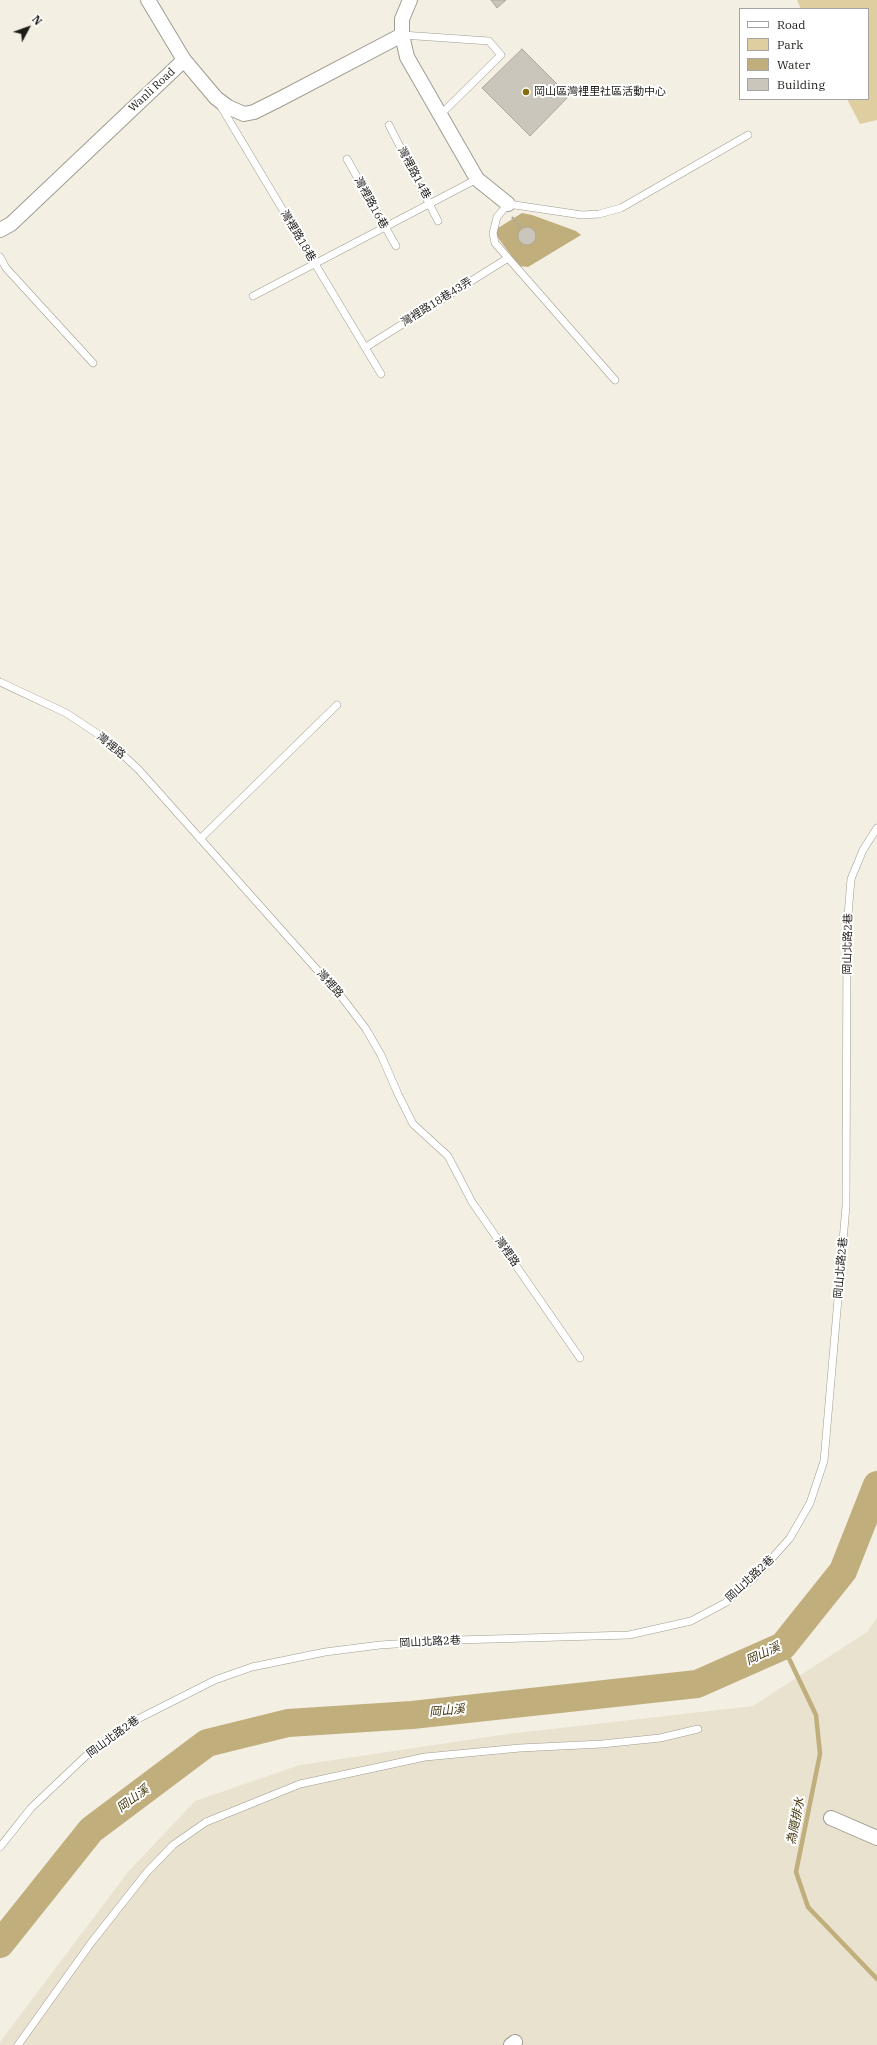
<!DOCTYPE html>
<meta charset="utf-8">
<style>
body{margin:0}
#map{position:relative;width:877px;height:2045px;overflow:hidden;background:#f3efe3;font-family:"IBM Plex Serif",serif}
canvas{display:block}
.legend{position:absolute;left:739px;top:8px;width:130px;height:92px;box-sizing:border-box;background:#fff;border:1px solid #a5a4a3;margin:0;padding:5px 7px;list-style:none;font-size:12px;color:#1d1c18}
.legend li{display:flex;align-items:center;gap:8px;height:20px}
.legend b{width:20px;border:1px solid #a5a4a3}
.north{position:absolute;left:8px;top:8px;width:40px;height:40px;-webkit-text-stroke:3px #fff;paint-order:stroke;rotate:49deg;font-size:11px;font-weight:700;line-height:16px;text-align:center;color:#1d1c18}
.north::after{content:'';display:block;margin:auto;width:14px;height:18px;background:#1d1c18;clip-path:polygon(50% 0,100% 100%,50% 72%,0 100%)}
</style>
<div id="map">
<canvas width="877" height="2045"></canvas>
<ul class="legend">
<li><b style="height:5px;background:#fff"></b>Road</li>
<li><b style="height:11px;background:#decea0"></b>Park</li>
<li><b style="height:11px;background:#c0ae7c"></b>Water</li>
<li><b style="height:11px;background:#cac6bb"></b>Building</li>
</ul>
<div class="north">N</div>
</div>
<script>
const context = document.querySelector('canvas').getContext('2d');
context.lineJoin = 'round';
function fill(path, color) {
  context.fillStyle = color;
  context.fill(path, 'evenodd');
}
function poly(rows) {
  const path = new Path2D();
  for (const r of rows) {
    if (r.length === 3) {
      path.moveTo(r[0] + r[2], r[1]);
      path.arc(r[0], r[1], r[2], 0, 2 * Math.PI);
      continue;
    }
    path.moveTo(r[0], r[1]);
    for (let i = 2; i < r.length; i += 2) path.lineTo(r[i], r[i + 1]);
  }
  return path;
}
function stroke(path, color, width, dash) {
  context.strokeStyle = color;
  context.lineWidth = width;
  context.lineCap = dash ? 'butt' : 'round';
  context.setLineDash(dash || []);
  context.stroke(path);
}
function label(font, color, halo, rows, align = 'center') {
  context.font = font + ' "IBM Plex Serif","Noto Sans TC",serif';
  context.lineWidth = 4;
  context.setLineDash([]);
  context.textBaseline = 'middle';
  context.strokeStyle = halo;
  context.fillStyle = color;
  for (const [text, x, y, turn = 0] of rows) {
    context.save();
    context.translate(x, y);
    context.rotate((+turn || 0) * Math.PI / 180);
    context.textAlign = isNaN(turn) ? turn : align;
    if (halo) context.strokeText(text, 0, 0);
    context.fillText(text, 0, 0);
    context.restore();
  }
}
fill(poly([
 [877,1618,877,2045,0,2045,0,2042,128,1872,195,1801,300,1765,508,1734,753,1706,867,1632]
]), '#e9e2cf');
fill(poly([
 [797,0,877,0,877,120,860,124,847,99,868,99,868,9,801,9]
]), '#decea0');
fill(poly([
 [522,213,532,215,576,231,581,235,528,267,519,266,496,235,498,228]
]), '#c0ae7c');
stroke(poly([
 [783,1646,816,1715,820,1754,796,1872,808,1907,877,1979]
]), '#c0ae7c', 4.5);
stroke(poly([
 [0,1944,91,1830,207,1743,288,1723,412,1715,697,1684,783,1646,843,1571,877,1485]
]), '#c0ae7c', 28);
const building = poly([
 [491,0,506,0,497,8,491,0],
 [522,49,569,96,530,136,482,88,522,49],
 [527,236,9]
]);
fill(building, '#cac6bb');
stroke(building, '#aca89d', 1);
const lane = poly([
 [402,35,489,41,501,55,440,115],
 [220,105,381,374],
 [389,125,438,221],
 [347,159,396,246],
 [0,257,6,268,93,363],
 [253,296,477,179],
 [366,347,508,258],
 [615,380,495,243,493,233,497,217,508,204,582,215,599,214,621,208,748,135],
 [0,682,66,713,107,740,139,770,344,1000,366,1029,381,1055,398,1094,413,1124,448,1156,472,1202,580,1358],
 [200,839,337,705],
 [0,1847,31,1808,89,1753,130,1723,215,1680,252,1667,325,1652,380,1645,457,1640,629,1635,691,1621,725,1603,757,1575,790,1538,810,1503,824,1461,846,1206,847,927,851,879,863,850,877,828],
 [18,2045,91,1943,147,1872,173,1845,206,1822,300,1784,425,1757,520,1748,602,1744,660,1738,698,1729]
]);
const street = poly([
 [148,0,184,60],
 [410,0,402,19,402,35,407,57,477,179,508,204],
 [0,230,11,224,184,60,216,98,228,107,244,114,254,112,280,99,402,35],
 [831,1818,877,1838],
 [511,2045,515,2042]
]);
stroke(lane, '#a09c91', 8);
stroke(street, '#a09c91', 16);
stroke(poly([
 [512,217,522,229]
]), '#aca9a0', 2.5, [2, 2]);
stroke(lane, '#fff', 7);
stroke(street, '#fff', 14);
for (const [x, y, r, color] of [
 [526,92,4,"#886d0d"]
]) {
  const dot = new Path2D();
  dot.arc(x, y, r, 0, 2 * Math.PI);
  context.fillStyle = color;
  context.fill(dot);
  stroke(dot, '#fff', 1.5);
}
label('11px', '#1d1c18', '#fff', [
 ["Wanli Road",152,90,-43],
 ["灣裡路14巷",414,173,62],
 ["灣裡路16巷",371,203,61],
 ["灣裡路18巷",298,236,59],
 ["灣裡路18巷43弄",437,302,-32],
 ["灣裡路",111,746,40],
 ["岡山北路2巷",848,944,-89],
 ["灣裡路",330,984,48],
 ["灣裡路",507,1252,55],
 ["岡山北路2巷",841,1268,-85],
 ["岡山北路2巷",750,1579,-43],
 ["岡山北路2巷",430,1642,-3],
 ["岡山北路2巷",113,1737,-36]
]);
label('11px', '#1d1c18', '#fff', [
 ["岡山區灣裡里社區活動中心",534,92]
], 'left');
label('italic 12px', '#43360d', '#fff', [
 ["岡山溪",763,1654,-25],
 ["岡山溪",447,1711,-6],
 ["岡山溪",133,1799,-37],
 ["為隨排水",796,1821,-79]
]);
</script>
